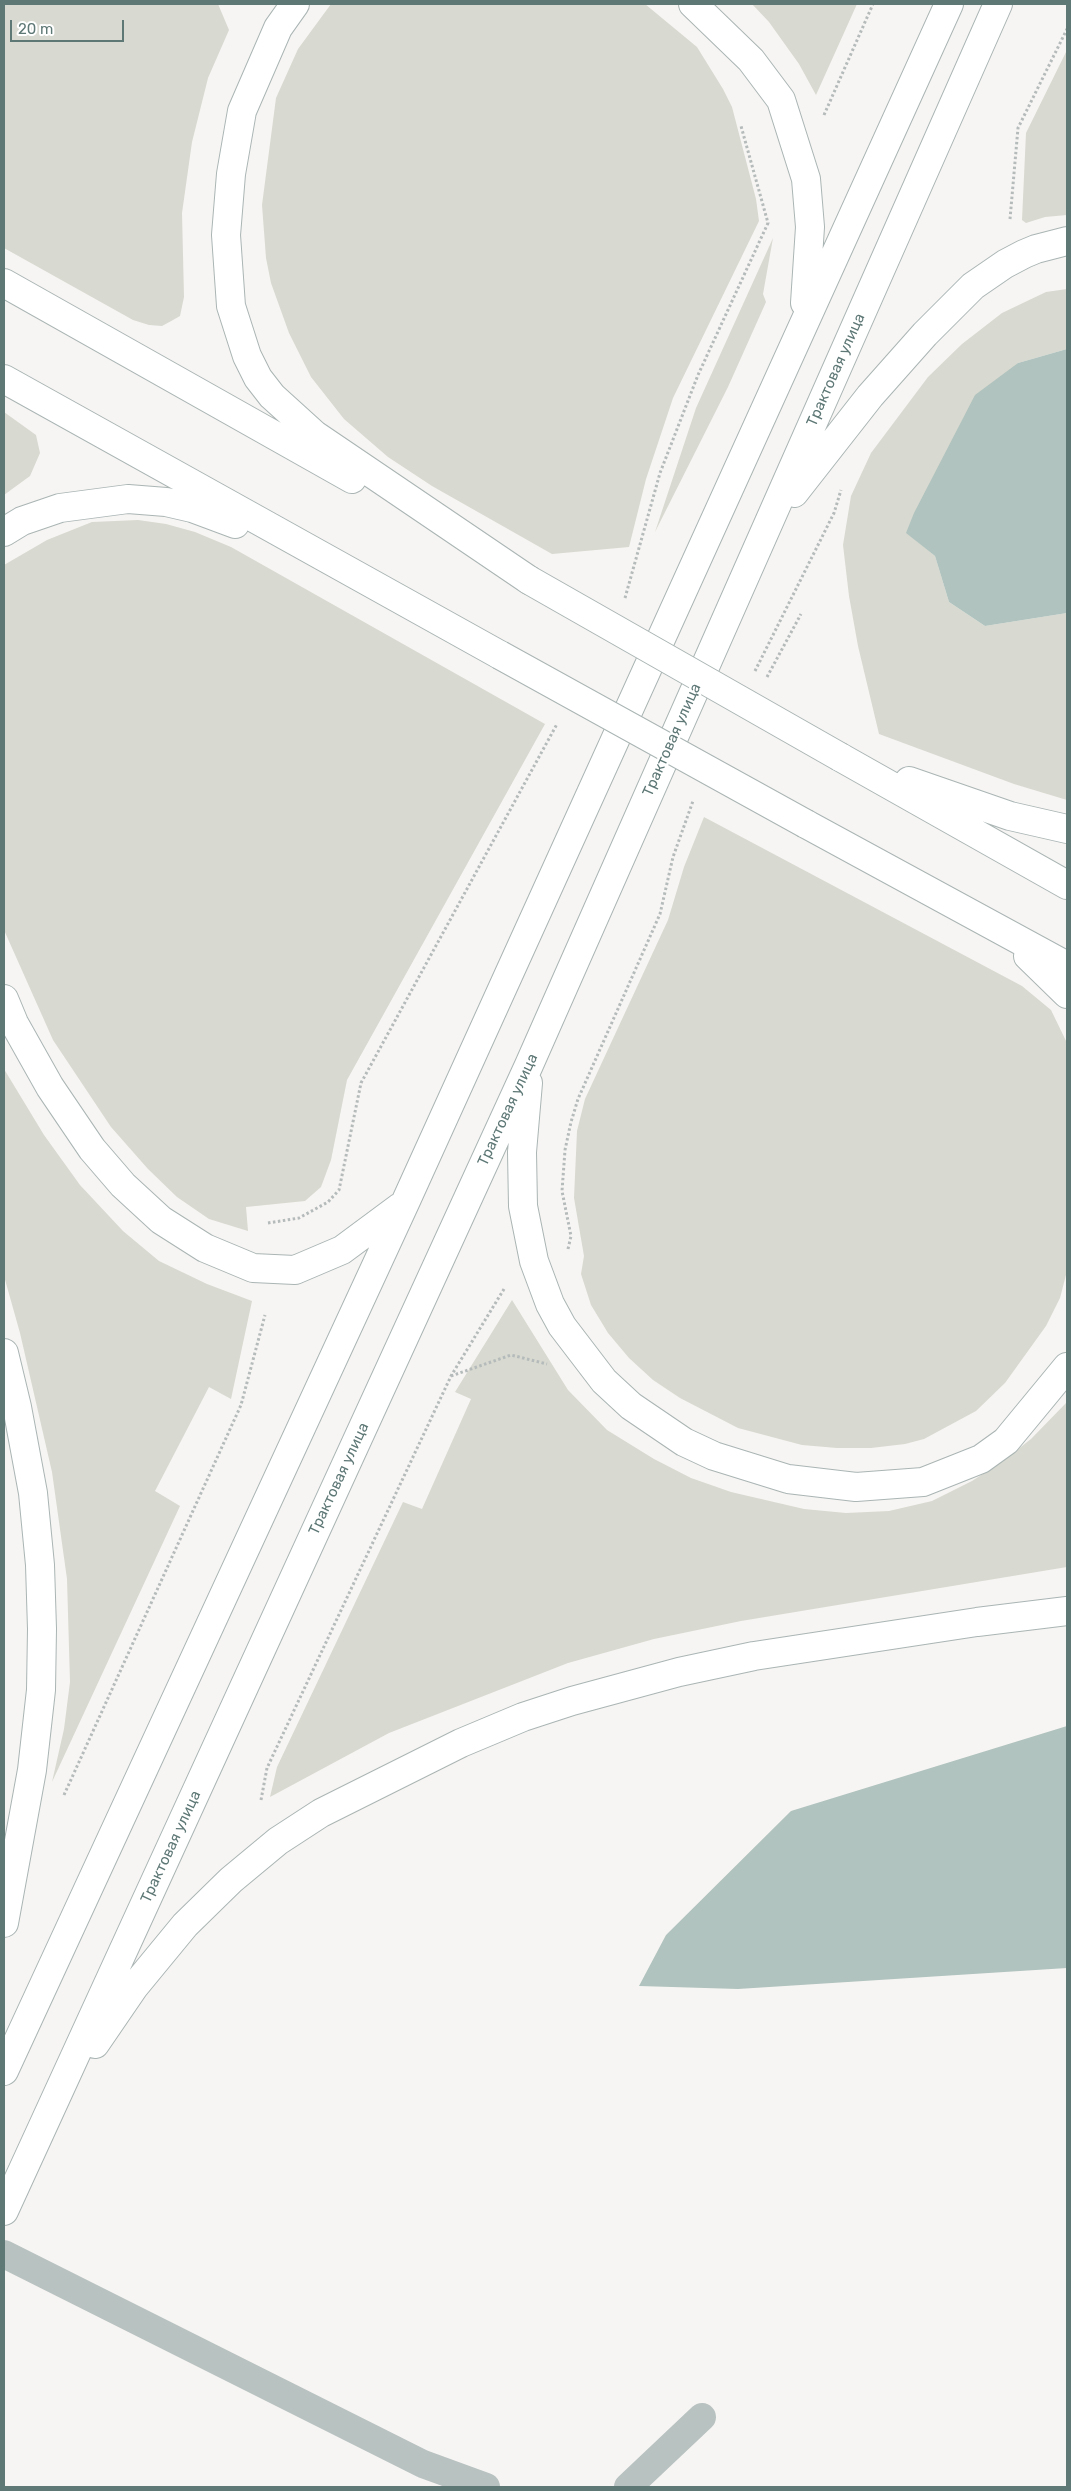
<!DOCTYPE html>
<meta charset="utf-8">
<style>
body{margin:0}
#map{position:relative;width:1071px;height:2491px;overflow:hidden;background:#f7f5f3;font-family:Rubik,sans-serif}
canvas{display:block}
.frame{position:absolute;inset:0;border:5px solid #5e7876;pointer-events:none}
.scale{position:absolute;left:10px;top:20px;width:114px;height:22px;box-sizing:border-box;border:2px solid #5e7876;border-top:0;padding-left:6px;font-size:15px;line-height:18px;white-space:nowrap;color:#5e7876;-webkit-text-stroke:4px #fff;paint-order:stroke}
</style>
<div id="map">
<canvas width="1071" height="2491"></canvas>
<div class="frame"></div>
<div class="scale">20 m</div>
</div>
<script>
const context = document.querySelector('canvas').getContext('2d');
context.lineJoin = 'round';
function fill(path, color) {
  context.fillStyle = color;
  context.fill(path, 'evenodd');
}
function poly(rows) {
  const path = new Path2D();
  for (const r of rows) {
    path.moveTo(r[0], r[1]);
    for (let i = 2; i < r.length; i += 2) path.lineTo(r[i], r[i + 1]);
  }
  return path;
}
function stroke(path, color, width, dash) {
  context.strokeStyle = color;
  context.lineWidth = width;
  context.lineCap = dash ? 'butt' : 'round';
  context.setLineDash(dash || []);
  context.stroke(path);
}
function label(font, color, halo, rows, align = 'center') {
  context.font = font + ' Rubik,sans-serif';
  context.lineWidth = 5;
  context.setLineDash([]);
  context.textBaseline = 'middle';
  context.strokeStyle = halo;
  context.fillStyle = color;
  for (const [text, x, y, turn = 0] of rows) {
    context.save();
    context.translate(x, y);
    context.rotate((+turn || 0) * Math.PI / 180);
    context.textAlign = isNaN(turn) ? turn : align;
    if (halo) context.strokeText(text, 0, 0);
    context.fillText(text, 0, 0);
    context.restore();
  }
}
fill(poly([
 [4,4,218,4,229,30,208,78,192,142,182,213,184,297,180,316,173,320,162,326,149,325,133,320,4,248],
 [331,4,645,4,697,47,723,89,732,107,756,199,759,221,673,398,646,479,629,547,552,554,432,486,388,457,344,419,311,377,289,333,271,283,266,258,262,205,276,98,298,49],
 [752,4,857,4,816,95,799,64,769,22],
 [1067,50,1067,215,1045,217,1026,223,1022,220,1026,133],
 [773,238,763,294,766,302,728,387,655,532,696,408],
 [1067,289,1067,349,1018,363,907,533,935,556,949,602,985,626,1067,613,1067,800,1014,784,879,734,858,646,849,596,843,545,851,496,871,453,928,377,962,344,1002,313,1046,292],
 [4,412,36,435,40,453,30,476,4,495],
 [138,520,166,524,195,532,231,547,545,724,347,1080,331,1160,321,1187,305,1201,246,1207,248,1231,209,1219,177,1197,148,1169,111,1127,53,1040,4,930,4,565,47,540,92,522],
 [704,817,1022,986,1051,1010,1067,1043,1067,1271,1060,1298,1046,1326,1005,1383,976,1411,924,1439,905,1444,871,1448,837,1448,802,1445,738,1428,680,1398,653,1380,629,1358,608,1333,591,1305,581,1274,584,1256,574,1198,577,1131,585,1099,668,920,684,867],
 [4,1069,44,1135,80,1185,123,1231,159,1261,207,1284,252,1301,231,1399,209,1387,155,1491,180,1506,52,1782,64,1729,70,1682,67,1579,52,1472,20,1333,4,1276],
 [512,1300,568,1390,607,1430,654,1459,691,1478,731,1492,804,1509,846,1513,889,1511,932,1501,972,1481,1003,1461,1031,1439,1067,1402,1067,1567,741,1621,654,1639,568,1663,389,1733,270,1797,277,1767,403,1502,422,1509,471,1399,455,1392]
]), '#d8d9d0');
fill(poly([
 [1067,349,1067,613,985,626,949,602,935,556,906,533,914,513,975,395,1018,363],
 [1067,1726,1067,1968,738,1989,639,1986,666,1935,791,1811]
]), '#b0c3be');
const major = poly([
 [295,4,278,28,242,111,231,174,226,235,231,306,247,356,258,378,272,396,315,435,529,580],
 [693,4,751,60,781,100,806,179,810,227,805,303],
 [4,283,352,479],
 [4,379,500,655],
 [794,493,870,396,925,334,973,286,1005,264,1024,254,1036,249,1067,241],
 [4,532,22,521,60,508,128,499,166,502,192,508,235,524],
 [840,757,1067,885],
 [909,781,1010,816,1067,829],
 [806,824,1067,966],
 [1028,956,1067,994],
 [4,999,14,1023,50,1087,92,1149,123,1185,161,1220,205,1248,253,1268,295,1270,342,1250,400,1207],
 [528,1083,522,1152,523,1206,534,1261,550,1304,562,1326,604,1381,631,1406,684,1442,714,1456,788,1479,856,1487,923,1482,981,1459,1006,1441,1067,1367],
 [4,1353,17,1407,33,1493,40,1565,42,1629,41,1690,32,1770,4,1923],
 [95,2044,134,1987,185,1925,231,1880,278,1841,321,1813,461,1743,523,1717,572,1701,679,1672,754,1656,977,1622,1067,1611],
 [4,2071,405,1203,949,4],
 [4,2211,529,1065,998,4]
]);
stroke(major, '#aab5b4', 30);
stroke(poly([
 [824,115,873,4],
 [1010,219,1018,128,1067,29],
 [625,598,660,473,698,375,768,223,741,126],
 [755,671,834,513,841,490],
 [767,677,801,614],
 [268,1223,299,1218,328,1202,339,1190,361,1083,557,724],
 [568,1249,571,1236,562,1191,565,1150,571,1122,578,1099,660,914,673,857,693,801],
 [451,1376,511,1355,547,1364],
 [64,1795,241,1405,265,1315],
 [261,1800,267,1768,451,1376,504,1289]
]), '#b4bbba', 3, [2.5, 2.5]);
stroke(poly([
 [4,2254,423,2464,486,2487],
 [628,2487,702,2417]
]), '#b8c2c1', 28);
stroke(major, '#fff', 28);
const majorBridge = poly([
 [529,580,840,757],
 [500,655,806,824]
]);
stroke(majorBridge, '#aab5b4', 30, []);
stroke(majorBridge, '#fff', 28);
label('15px', '#5e7876', '#fff', [
 ["Трактовая улица",836,370,-66],
 ["Трактовая улица",672,740,-66],
 ["Трактовая улица",508,1110,-65],
 ["Трактовая улица",339,1479,-65],
 ["Трактовая улица",171,1847,-65]
]);
</script>
